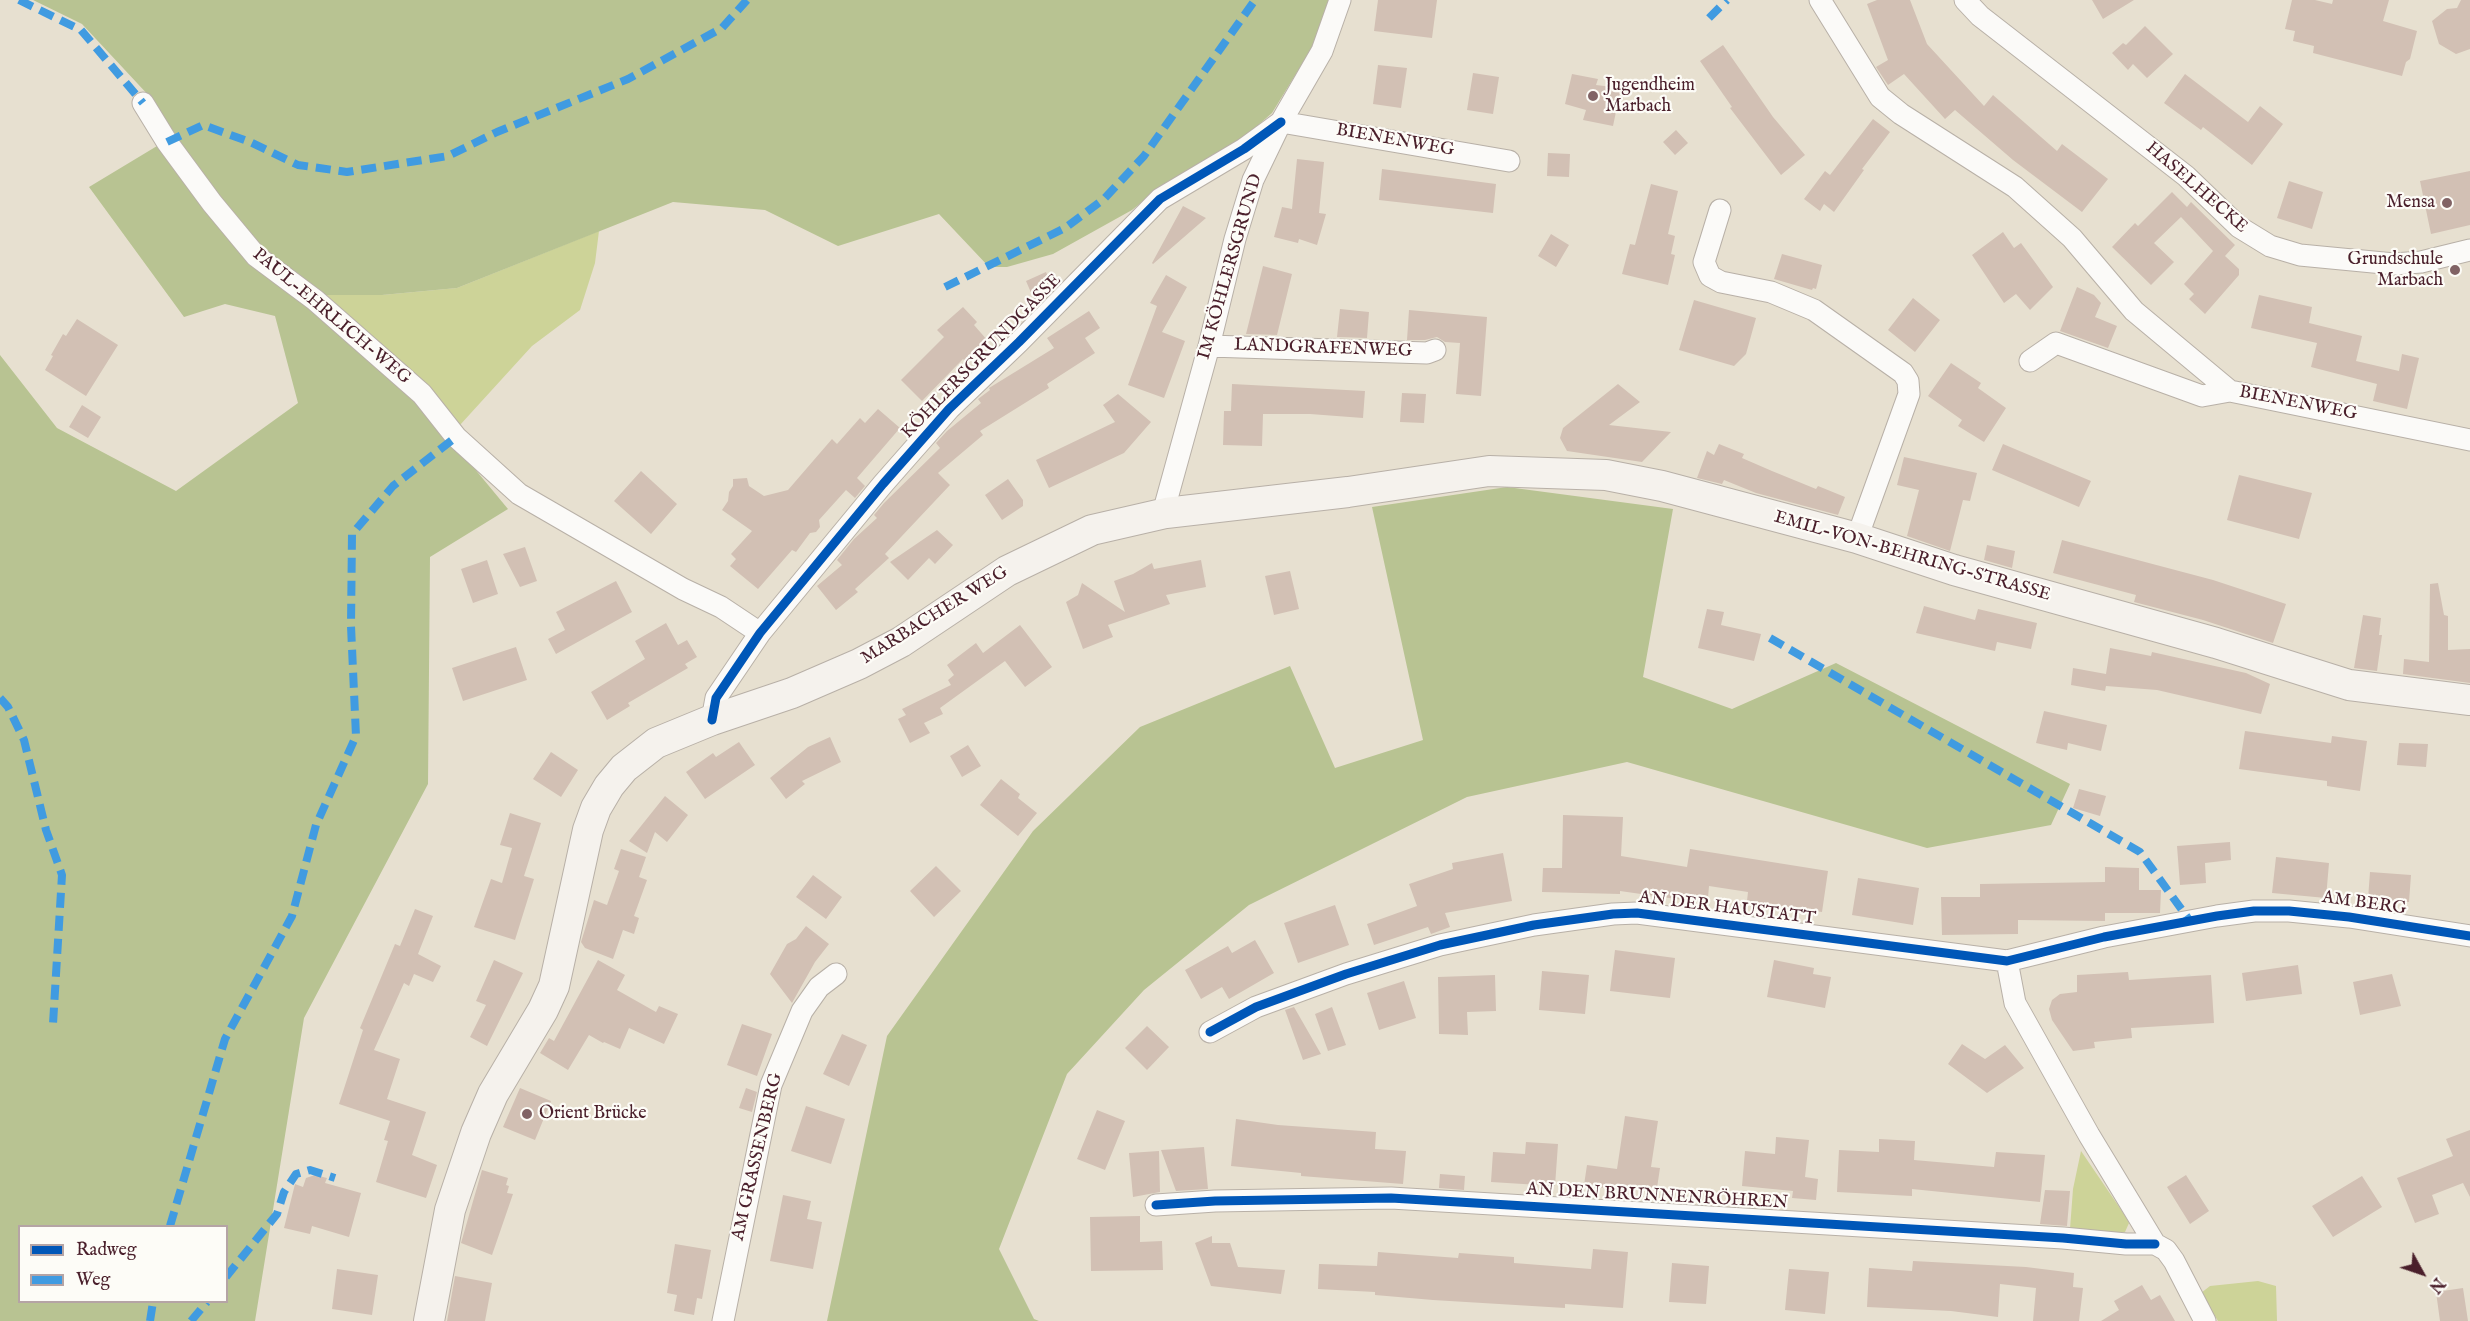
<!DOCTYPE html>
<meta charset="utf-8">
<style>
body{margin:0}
#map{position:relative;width:2470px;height:1321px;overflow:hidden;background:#e7e0d0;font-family:"IM FELL English",serif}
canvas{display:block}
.legend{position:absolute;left:18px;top:1225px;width:210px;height:78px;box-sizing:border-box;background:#fdfcf7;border:2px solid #b5a4a5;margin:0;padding:8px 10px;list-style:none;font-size:18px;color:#4a1f2b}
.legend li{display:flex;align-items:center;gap:12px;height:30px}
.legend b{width:30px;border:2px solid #b5a4a5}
.north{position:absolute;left:2392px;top:1243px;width:60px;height:60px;-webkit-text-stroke:4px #fdfcf7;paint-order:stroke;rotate:130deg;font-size:16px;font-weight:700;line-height:24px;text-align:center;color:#4a1f2b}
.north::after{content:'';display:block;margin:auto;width:21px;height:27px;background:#4a1f2b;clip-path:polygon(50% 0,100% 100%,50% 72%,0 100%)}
</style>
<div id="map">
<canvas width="2470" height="1321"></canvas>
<ul class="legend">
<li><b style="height:8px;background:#0057b8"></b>Radweg</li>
<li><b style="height:8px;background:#409be1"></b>Weg</li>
</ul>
<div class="north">N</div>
</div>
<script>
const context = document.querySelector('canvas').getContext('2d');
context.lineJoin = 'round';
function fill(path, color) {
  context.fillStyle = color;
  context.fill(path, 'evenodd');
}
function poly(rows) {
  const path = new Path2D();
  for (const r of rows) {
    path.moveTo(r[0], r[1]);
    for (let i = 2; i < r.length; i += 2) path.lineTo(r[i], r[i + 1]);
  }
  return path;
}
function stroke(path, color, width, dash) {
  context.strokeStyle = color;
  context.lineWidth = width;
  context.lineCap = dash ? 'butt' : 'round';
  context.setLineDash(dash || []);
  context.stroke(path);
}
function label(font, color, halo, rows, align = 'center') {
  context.font = font + ' "IM FELL English",serif';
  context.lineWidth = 4.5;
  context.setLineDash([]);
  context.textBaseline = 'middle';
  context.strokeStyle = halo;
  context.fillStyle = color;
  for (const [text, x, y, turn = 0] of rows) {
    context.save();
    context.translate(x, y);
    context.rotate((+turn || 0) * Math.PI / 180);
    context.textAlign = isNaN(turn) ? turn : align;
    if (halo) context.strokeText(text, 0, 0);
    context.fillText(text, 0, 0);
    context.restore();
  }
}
fill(poly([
 [599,231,595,263,580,310,532,346,460,425,318,295,382,295,457,288],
 [2081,1151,2126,1217,2129,1223,2125,1232,2098,1232,2070,1229,2073,1189],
 [2258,1281,2276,1286,2277,1321,2218,1321,2201,1293,2210,1286]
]), '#cdd398');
fill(poly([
 [33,0,1329,0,1313,46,1272,113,1240,141,1157,190,1132,210,1053,254,1007,267,989,267,939,214,838,246,765,210,673,202,457,288,382,295,318,295,258,249,218,198,151,98,82,24],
 [162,143,206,206,416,398,508,509,430,557,428,784,304,1018,255,1321,0,1321,0,355,57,428,176,491,298,403,275,316,225,304,184,317,89,187],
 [20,1226,226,1226,226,1302,20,1302],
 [1507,487,1673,509,1643,677,1732,709,1836,663,2070,784,2051,825,1927,848,1627,762,1467,797,1249,905,1144,990,1067,1074,999,1249,1034,1319,1039,1321,827,1321,887,1036,1033,831,1140,727,1290,666,1335,768,1423,740,1372,507]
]), '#b8c392');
fill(poly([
 [1378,0,1437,0,1432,38,1374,31],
 [1877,0,1910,0,1927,44,1984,106,1993,95,2057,151,2062,144,2108,179,2082,212,2013,160,1955,110,1945,119,1904,74,1888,85,1876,67,1888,60,1867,4],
 [2092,0,2134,0,2103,19],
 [2292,0,2315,0,2332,4,2333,0,2389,0,2383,21,2417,31,2410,59,2406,62,2402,76,2313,53,2314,46,2293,41,2295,31,2285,29],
 [2461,0,2470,0,2470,49,2456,54,2439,44,2432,21,2447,9,2457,8],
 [2145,26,2173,54,2147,78,2133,64,2128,70,2112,53,2123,43,2126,45],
 [1723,45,1773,117,1805,155,1781,175,1730,108,1732,107,1700,61],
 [1378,65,1407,68,1401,108,1373,104],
 [1473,73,1499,77,1493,114,1467,110],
 [1572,74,1598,79,1596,85,1621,88,1613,126,1583,120,1586,110,1565,104],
 [2185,74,2248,122,2260,106,2283,124,2252,165,2203,127,2201,130,2164,103],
 [1873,119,1890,132,1862,169,1864,170,1834,212,1824,204,1820,211,1804,199,1825,171,1830,175],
 [1676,130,1688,143,1675,155,1663,142],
 [1548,153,1570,154,1569,177,1547,176],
 [1297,159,1324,162,1319,213,1326,214,1317,245,1299,239,1298,243,1274,237,1282,207,1292,209],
 [1382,169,1496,184,1493,213,1379,200],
 [2470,171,2470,225,2431,234,2420,181],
 [2289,181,2323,192,2312,229,2277,218],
 [1651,184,1678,191,1668,234,1675,236,1671,254,1675,255,1668,285,1622,274,1630,244,1635,245],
 [2172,192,2187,207,2191,202,2235,245,2225,256,2239,269,2239,275,2205,314,2189,299,2194,294,2184,284,2213,251,2181,217,2154,243,2174,262,2151,285,2112,247,2135,223,2138,226],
 [1183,206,1206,218,1153,264,1152,263],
 [2003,232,2014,248,2021,243,2053,287,2030,310,2016,294,2004,303,1972,255],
 [1551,234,1569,245,1556,267,1538,256],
 [1782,254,1822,265,1816,289,1813,288,1812,290,1774,279],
 [1263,266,1292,274,1277,335,1246,334],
 [1046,272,1053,289,1046,297,1035,302,1026,281],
 [1166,275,1187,287,1162,332,1185,341,1164,398,1128,385,1157,306,1150,303],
 [2077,287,2094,295,2101,303,2095,317,2117,326,2108,348,2060,331],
 [2259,295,2312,307,2309,323,2362,336,2356,361,2399,371,2402,354,2419,358,2407,409,2373,401,2377,384,2311,367,2317,343,2251,328],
 [1913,298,1940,320,1915,352,1888,330],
 [1694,300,1756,318,1746,354,1734,366,1679,350],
 [963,307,977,322,974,325,988,341,965,361,963,359,922,401,901,380,944,337,937,330],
 [1340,309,1369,312,1367,338,1337,337],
 [1409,310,1487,317,1481,396,1456,394,1460,343,1445,342,1437,337,1425,340,1407,340],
 [1089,311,1100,328,1085,338,1095,353,1047,384,1049,388,980,431,983,435,938,473,950,485,885,554,889,558,855,589,858,592,836,610,817,586,842,565,837,560,854,539,877,518,874,515,884,503,940,448,936,443,947,431,981,403,978,399,990,390,989,388,1054,348,1047,338],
 [77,319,118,345,86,396,45,370,53,356,51,355,63,334,66,336],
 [1951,363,1981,383,1978,388,2006,408,1984,442,1958,426,1962,420,1928,396],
 [1232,384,1365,391,1363,418,1310,414,1263,414,1262,446,1223,445,1224,411,1231,411],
 [1618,384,1640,402,1609,425,1671,432,1642,462,1567,451,1560,438,1563,428],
 [1402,393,1426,394,1424,423,1400,422],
 [1118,394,1151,422,1124,453,1049,488,1036,460,1115,422,1103,405],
 [82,405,101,417,88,438,69,427],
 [878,409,900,428,857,478,865,486,855,498,846,490,819,520,820,527,816,532,810,533,796,552,792,550,758,589,730,566,736,559,731,554,752,531,722,510,728,501,729,492,733,486,733,479,747,478,749,486,764,496,788,490,832,439,837,444,860,418,865,423],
 [1719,444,1744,454,1742,458,1772,471,1816,489,1818,486,1845,497,1838,515,1756,493,1724,480,1722,484,1697,478,1707,451,1714,455],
 [2003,444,2091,481,2079,507,1992,470],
 [1904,457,1977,473,1970,501,1963,500,1950,551,1907,536,1919,490,1897,485],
 [641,471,677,504,651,534,614,501],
 [2239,475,2312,493,2299,539,2227,520],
 [1008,479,1023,500,1023,506,1002,520,985,495],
 [937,530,953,545,935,564,929,558,908,580,890,562],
 [2062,540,2213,580,2286,604,2273,643,2203,620,2134,602,2136,595,2053,573],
 [1987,545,2015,551,2012,568,1984,560],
 [525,547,537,581,520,587,503,554],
 [487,560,498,594,473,603,461,569],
 [1201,560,1206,587,1166,595,1170,604,1108,625,1113,637,1083,649,1066,602,1078,595,1082,583,1125,612,1114,581,1133,574,1152,563,1154,569],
 [1290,571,1299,609,1274,615,1265,576],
 [616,581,632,612,556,654,548,639,565,630,556,612],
 [2438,583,2444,615,2448,616,2448,650,2470,649,2470,683,2403,674,2404,659,2429,662,2430,584],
 [1924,606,1975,620,1978,609,2037,623,2031,649,1997,642,1995,651,1916,633],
 [1707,609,1724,612,1721,625,1761,634,1754,661,1698,648],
 [2363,615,2381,618,2379,635,2382,635,2377,671,2354,668],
 [666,623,678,645,687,640,697,657,685,664,688,668,628,703,630,706,607,720,591,692,645,659,635,641],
 [1020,625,1052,667,1025,687,1005,661,940,708,943,714,924,723,930,733,910,743,898,719,906,715,902,709,951,685,948,680,954,675,947,665,976,643,983,653],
 [516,647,527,680,463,701,452,668],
 [2110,648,2151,656,2152,652,2246,673,2270,684,2261,714,2157,690,2106,686,2105,691,2071,685,2073,668,2106,674],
 [2044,711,2107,725,2101,751,2068,743,2067,750,2036,743],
 [2245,731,2331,743,2332,736,2367,741,2360,791,2327,786,2327,781,2239,769],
 [830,737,841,762,802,781,805,784,786,799,770,778,808,747],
 [739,742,755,765,705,799,686,772,713,753,716,757],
 [2399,743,2428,744,2426,767,2397,765],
 [968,745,981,766,962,777,950,756],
 [551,752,578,770,561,797,533,779],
 [1001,779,1020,794,1018,798,1037,813,1018,836,980,805],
 [2079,789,2106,796,2100,816,2073,808],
 [665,796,688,815,667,842,655,832,647,853,629,841],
 [510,813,541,823,524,876,534,879,515,940,474,927,491,879,502,883,512,848,500,845],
 [1563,815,1623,817,1621,856,1687,867,1690,849,1828,871,1822,912,1747,901,1748,892,1709,886,1708,898,1691,896,1690,901,1620,891,1620,894,1542,892,1543,868,1562,868],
 [2230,842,2231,860,2205,863,2206,883,2180,885,2177,846],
 [621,849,646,857,639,877,647,880,634,916,639,918,634,934,623,930,613,959,585,948,581,942,594,900,607,905,619,871,614,869],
 [1503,853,1512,901,1445,913,1450,927,1431,934,1428,927,1374,945,1367,924,1417,906,1409,884,1453,869,1452,863],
 [2276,857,2329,863,2326,898,2272,893],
 [936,866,961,891,934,917,910,891],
 [2105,867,2139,868,2139,890,2161,890,2160,913,2105,913,2105,921,2018,920,2018,934,1942,935,1941,897,1980,897,1980,884,2105,882],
 [2370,872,2411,875,2409,902,2368,899],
 [813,875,842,897,826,919,796,897],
 [1858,878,1919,888,1913,925,1852,915],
 [1335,905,1349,945,1298,963,1284,923],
 [415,909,433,916,418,954,441,966,433,982,414,974,409,986,404,983,374,1050,400,1059,387,1099,426,1112,412,1155,437,1165,426,1198,376,1182,388,1141,384,1140,390,1121,339,1104,363,1030,360,1028,395,944,400,946],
 [806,926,829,944,815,962,792,1003,770,974,787,944,796,939],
 [1255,940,1274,973,1229,999,1222,987,1201,999,1185,970,1228,946,1232,953],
 [1615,950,1675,958,1670,998,1610,991],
 [494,960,523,973,487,1046,470,1037,486,1005,476,1001],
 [598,960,625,975,617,990,656,1012,659,1006,678,1014,664,1044,629,1028,620,1049,604,1042,603,1043,589,1035,568,1070,540,1053,549,1038,554,1041],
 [1774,960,1814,968,1813,974,1831,977,1825,1008,1767,997],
 [2298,965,2302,994,2246,1001,2242,973],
 [1542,971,1589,975,1585,1014,1539,1010],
 [2128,972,2129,980,2211,975,2214,1023,2131,1028,2132,1038,2094,1042,2095,1048,2073,1051,2052,1020,2049,1009,2052,1000,2060,994,2077,992,2077,975],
 [2392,974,2401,1006,2360,1015,2353,982],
 [1495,975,1496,1011,1467,1012,1468,1035,1439,1034,1438,977],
 [1404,981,1416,1018,1379,1030,1367,993],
 [1294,1007,1321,1054,1303,1060,1285,1010],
 [1332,1007,1346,1045,1328,1051,1315,1014],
 [742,1024,772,1034,757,1076,727,1065],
 [1147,1026,1169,1047,1147,1070,1125,1048],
 [842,1034,867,1045,849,1086,823,1074],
 [1962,1044,1985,1059,2005,1045,2024,1068,1987,1093,1948,1064],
 [520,1088,551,1101,535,1140,503,1127],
 [746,1088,757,1092,752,1112,739,1108],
 [806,1106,845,1119,831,1164,791,1151],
 [1097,1110,1125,1121,1105,1170,1077,1159],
 [1625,1116,1658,1121,1651,1167,1660,1168,1657,1188,1633,1185,1632,1192,1584,1185,1587,1165,1617,1169],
 [1236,1119,1278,1125,1376,1132,1375,1149,1406,1151,1403,1184,1301,1176,1301,1173,1231,1166],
 [2470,1130,2470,1197,2463,1183,2432,1195,2439,1214,2415,1223,2397,1178,2453,1156,2446,1139],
 [1776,1137,1809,1140,1805,1177,1818,1179,1816,1200,1792,1198,1793,1191,1742,1186,1745,1151,1775,1154],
 [1879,1139,1915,1141,1914,1160,1994,1167,1996,1152,2045,1155,2040,1202,1912,1189,1912,1196,1837,1192,1839,1150,1879,1152],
 [1526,1142,1558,1144,1555,1186,1491,1182,1493,1152,1525,1154],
 [1204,1147,1208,1189,1176,1191,1161,1150],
 [1159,1151,1160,1192,1133,1197,1129,1153],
 [482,1170,508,1178,506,1185,509,1186,507,1193,513,1194,492,1255,461,1243],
 [1440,1174,1465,1176,1464,1190,1439,1188],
 [315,1175,327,1178,325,1183,361,1193,349,1237,312,1226,310,1234,284,1228,295,1184,303,1187,306,1178],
 [2186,1175,2209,1211,2190,1224,2167,1187],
 [2362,1176,2382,1207,2333,1237,2312,1206],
 [2045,1190,2070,1191,2067,1226,2040,1224],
 [783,1195,811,1201,807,1219,822,1222,813,1269,770,1261],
 [1140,1216,1140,1242,1162,1241,1163,1270,1091,1271,1090,1217],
 [1212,1236,1212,1243,1230,1243,1238,1267,1285,1270,1281,1294,1211,1286,1195,1243],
 [675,1244,711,1250,702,1299,697,1298,694,1315,674,1311,677,1295,667,1293],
 [1593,1249,1628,1252,1623,1308,1565,1304,1565,1308,1433,1300,1375,1295,1375,1292,1318,1289,1319,1264,1377,1266,1378,1252,1458,1258,1459,1253,1514,1257,1514,1263,1591,1269],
 [1913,1261,2026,1267,2074,1273,2073,1287,2083,1288,2079,1321,2033,1321,2036,1288,2000,1284,1998,1317,1951,1311,1867,1307,1869,1268,1912,1271],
 [1672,1263,1709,1266,1706,1304,1669,1302],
 [337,1269,378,1275,372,1315,332,1309],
 [1789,1269,1829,1272,1825,1314,1785,1310],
 [455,1276,492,1283,485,1321,447,1321],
 [2142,1285,2151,1300,2160,1295,2175,1321,2101,1321,2119,1310,2114,1301],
 [2463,1288,2468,1321,2440,1321,2436,1292]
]), '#d2c0b4');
const minor = poly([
 [1820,0,1880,97,1901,114,2015,187,2072,238,2134,311,2230,391],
 [1965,0,1980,16,2186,176,2239,227,2270,246,2300,255,2394,264,2421,262,2470,250],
 [143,103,167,142,212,203,256,256,315,300,422,394,456,437,519,494,683,589,721,607,760,633],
 [1281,122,1509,161],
 [1720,210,1704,262,1710,276,1721,282,1771,292,1814,310,1903,373,1908,381,1909,394,1857,538],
 [1209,346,1427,353,1435,350],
 [2030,361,2056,343,2202,396,2230,391,2470,440],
 [1166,513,1166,502,1209,346,1235,239,1253,180,1281,122,1322,51,1340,0],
 [712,720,716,698,760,633,883,484,949,409,1019,342,1160,199,1244,149,1281,122],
 [2007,961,2015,1003,2089,1135,2155,1244,2166,1250,2174,1261,2205,1321],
 [1210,1032,1256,1007,1346,974,1440,945,1534,925,1613,914,1637,913,2007,961,2104,937,2217,916,2254,911,2289,911,2349,917,2470,936],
 [1156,1205,1215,1201,1391,1198,2063,1238,2126,1244,2155,1244],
 [723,1321,771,1085,802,1011,819,987,836,974]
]);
const secondary = poly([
 [429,1321,450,1210,476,1133,493,1094,543,1010,554,986,588,830,596,808,609,786,624,768,656,743,712,720,792,693,859,664,901,642,1007,571,1092,530,1166,513,1348,492,1489,471,1606,475,1662,486,1857,538,1954,570,2216,643,2349,685,2470,700]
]);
stroke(minor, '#b8b0a7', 23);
stroke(secondary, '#b8b0a7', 32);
stroke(minor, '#fbfaf8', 21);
stroke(secondary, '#f5f2ed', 30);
stroke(poly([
 [19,0,81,30,143,103],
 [1709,18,1727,0],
 [167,142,203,125,250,142,298,165,347,172,448,156,497,132,628,79,722,28,747,0],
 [945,287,1065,228,1104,199,1144,156,1255,0],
 [1770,638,2140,852,2190,921],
 [0,698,8,707,24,740,46,830,62,875,53,1024],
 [170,1226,225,1039,292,916,316,825,356,736,351,626,352,534,393,486,456,437],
 [226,1277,277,1214,284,1192,296,1174,310,1170,335,1178],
 [150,1321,153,1302],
 [191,1321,207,1302]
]), '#409be1', 8, [15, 8]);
stroke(poly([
 [712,720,716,698,760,633,883,484,949,409,1019,342,1160,199,1244,149,1281,122],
 [1210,1032,1256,1007,1346,974,1440,945,1534,925,1613,914,1637,913,2007,961,2104,937,2217,916,2254,911,2289,911,2349,917,2470,936],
 [1156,1205,1215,1201,1391,1198,2063,1238,2126,1244,2155,1244]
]), '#0057b8', 9);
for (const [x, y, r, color] of [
 [1593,96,6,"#816365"],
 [2447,203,6,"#816365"],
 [2455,270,6,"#816365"],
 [527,1114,6,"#816365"]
]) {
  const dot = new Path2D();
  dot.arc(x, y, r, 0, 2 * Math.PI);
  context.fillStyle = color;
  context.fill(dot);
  stroke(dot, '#fdfcf7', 2);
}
label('18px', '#4a1f2b', '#fdfcf7', [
 ["Jugendheim",1605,86],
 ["Marbach",1605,107],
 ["Mensa",2435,203,"right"],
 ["Grundschule",2443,260,"right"],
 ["Marbach",2443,281,"right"],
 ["Orient Brücke",539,1114]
], 'left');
label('18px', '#4a1f2b', '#fdfcf7', [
 ["BIENENWEG",1395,141,10],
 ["HASELHECKE",2196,188,41],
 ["IM KÖHLERSGRUND",1231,267,-74],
 ["PAUL-EHRLICH-WEG",331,317,40],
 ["LANDGRAFENWEG",1323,349,2],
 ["KÖHLERSGRUNDGASSE",982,357,-46],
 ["BIENENWEG",2298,404,11],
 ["EMIL-VON-BEHRING-STRASSE",1912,557,16],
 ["MARBACHER WEG",935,616,-32],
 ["AM BERG",2364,904,8],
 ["AN DER HAUSTATT",1727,909,7],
 ["AM GRASSENBERG",758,1157,-77],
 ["AN DEN BRUNNENRÖHREN",1657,1197,3]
]);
</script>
